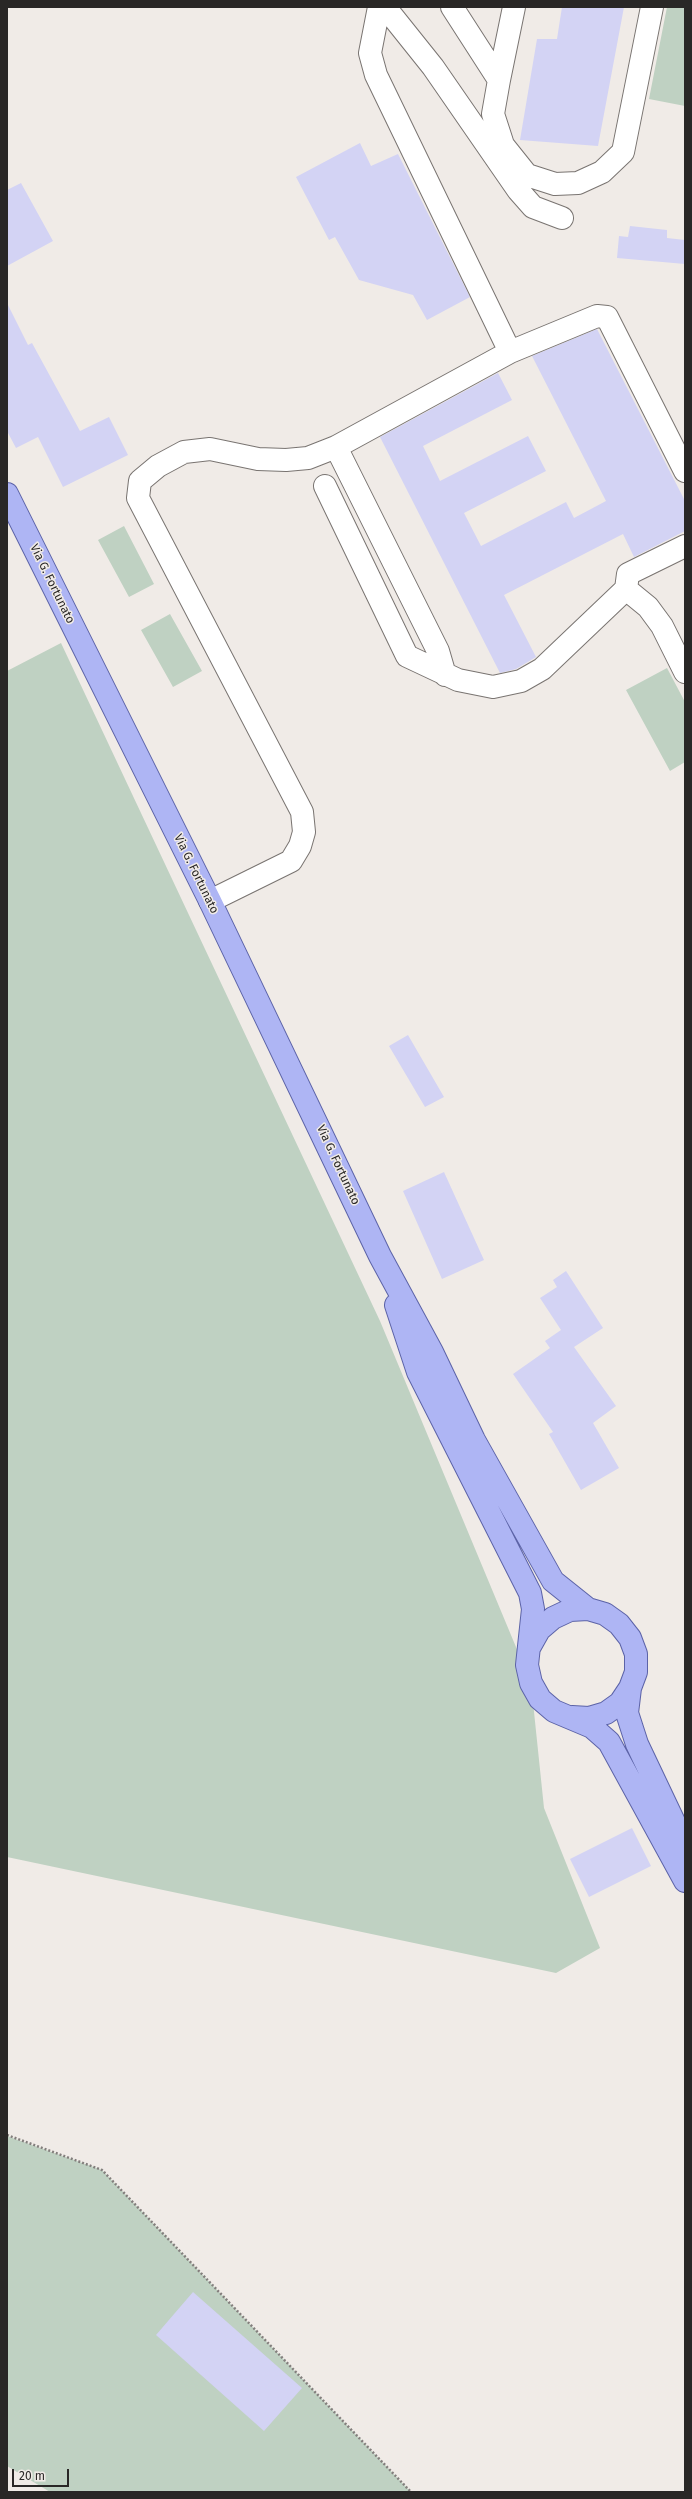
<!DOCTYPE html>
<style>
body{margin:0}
#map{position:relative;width:692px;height:2499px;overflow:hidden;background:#f0ebe7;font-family:"Fira Sans",sans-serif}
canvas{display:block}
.frame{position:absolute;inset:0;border:8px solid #292726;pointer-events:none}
.scale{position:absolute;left:12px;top:2469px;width:57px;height:18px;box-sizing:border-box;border:2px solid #292726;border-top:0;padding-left:5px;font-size:12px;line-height:14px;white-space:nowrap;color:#292726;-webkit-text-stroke:3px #f0ebe7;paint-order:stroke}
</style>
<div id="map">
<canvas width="692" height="2499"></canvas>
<div class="frame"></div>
<div class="scale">20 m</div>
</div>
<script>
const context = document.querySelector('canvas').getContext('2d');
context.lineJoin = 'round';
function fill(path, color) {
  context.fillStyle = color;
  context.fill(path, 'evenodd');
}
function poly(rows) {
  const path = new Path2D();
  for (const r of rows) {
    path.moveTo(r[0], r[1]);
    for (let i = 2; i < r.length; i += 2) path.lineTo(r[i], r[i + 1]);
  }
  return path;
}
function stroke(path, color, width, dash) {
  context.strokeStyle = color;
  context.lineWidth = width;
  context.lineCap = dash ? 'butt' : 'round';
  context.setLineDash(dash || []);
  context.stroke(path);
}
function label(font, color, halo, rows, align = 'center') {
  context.font = font + ' "Fira Sans",sans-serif';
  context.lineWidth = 3;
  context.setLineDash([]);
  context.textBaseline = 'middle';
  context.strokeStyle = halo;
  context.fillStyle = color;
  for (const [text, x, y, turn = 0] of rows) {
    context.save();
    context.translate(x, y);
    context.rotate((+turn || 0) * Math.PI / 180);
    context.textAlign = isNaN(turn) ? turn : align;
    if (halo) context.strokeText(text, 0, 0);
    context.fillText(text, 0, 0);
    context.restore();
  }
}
fill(poly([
 [667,7,685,7,685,106,649,99],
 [124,526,154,584,129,597,98,540],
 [170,614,202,671,173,687,141,630],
 [61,643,380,1321,531,1683,544,1808,600,1948,556,1973,7,1857,7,671],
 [667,668,685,702,685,762,670,771,626,690],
 [7,2136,102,2170,411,2492,50,2492,7,2466]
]), '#bfd1c2');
fill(poly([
 [562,7,624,7,598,146,520,140,537,39,557,39],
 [360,143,371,166,398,154,470,297,427,320,413,295,359,280,335,237,329,240,296,177],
 [21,183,53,241,7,266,7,190],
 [630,226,667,230,667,238,685,240,685,264,617,258,619,236,628,237],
 [7,303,28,345,32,343,80,431,109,417,128,455,63,487,38,437,16,448,7,431],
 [597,329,685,501,685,531,634,557,623,534,504,595,536,657,516,669,500,673,380,437,498,373,512,400,423,446,440,481,528,436,546,471,464,513,481,546,566,502,574,518,606,501,532,356],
 [408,1035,444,1097,425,1107,389,1046],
 [444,1172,484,1260,442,1279,403,1191],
 [566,1271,603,1328,574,1347,616,1406,593,1423,619,1468,581,1490,549,1434,553,1432,513,1374,550,1348,545,1341,561,1330,540,1298,557,1287,553,1280],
 [632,1828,651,1866,589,1897,570,1859],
 [193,2292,302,2388,264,2431,156,2335]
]), '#d3d3f4');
const minor = poly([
 [385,7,433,67,518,190,533,207,562,218],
 [452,7,499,80,493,114,503,145,527,175,555,184,578,183,602,172,623,152,652,7],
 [499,80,514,7],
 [510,352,597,316,607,317,685,471],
 [336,447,438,651,445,675],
 [325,486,407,656,458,680,493,687,521,681,542,669,626,589,628,574,685,546],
 [626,589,648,607,662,626,685,672],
 [210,901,291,861,300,846,304,832,302,812,138,498,140,481,158,466,184,452,210,449,258,459,286,460,308,458,336,447,510,352,376,75,370,53,379,7]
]);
const major = poly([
 [7,494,210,901,380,1256,432,1352,474,1440,553,1581,588,1609],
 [396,1305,418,1372,530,1593,533,1609,527,1665,531,1683,540,1699,554,1711,592,1727,609,1742,685,1881],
 [530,1646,539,1630,553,1618,570,1610,588,1609,605,1614,619,1624,630,1638,636,1654,636,1672,630,1688,627,1713,637,1744,674,1822,685,1852],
 [572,1717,589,1718,606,1713,620,1703,630,1688]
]);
stroke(minor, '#797471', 24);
stroke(major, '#5c63a7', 24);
stroke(poly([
 [7,2135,102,2170,411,2492]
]), '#837f7d', 2.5, [2, 2]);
stroke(minor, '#fff', 22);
stroke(major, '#aeb5f4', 22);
label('12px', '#292726', '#f0ebe7', [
 ["Via G. Fortunato",52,584,64],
 ["Via G. Fortunato",196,874,64],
 ["Via G. Fortunato",338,1165,65]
]);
</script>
